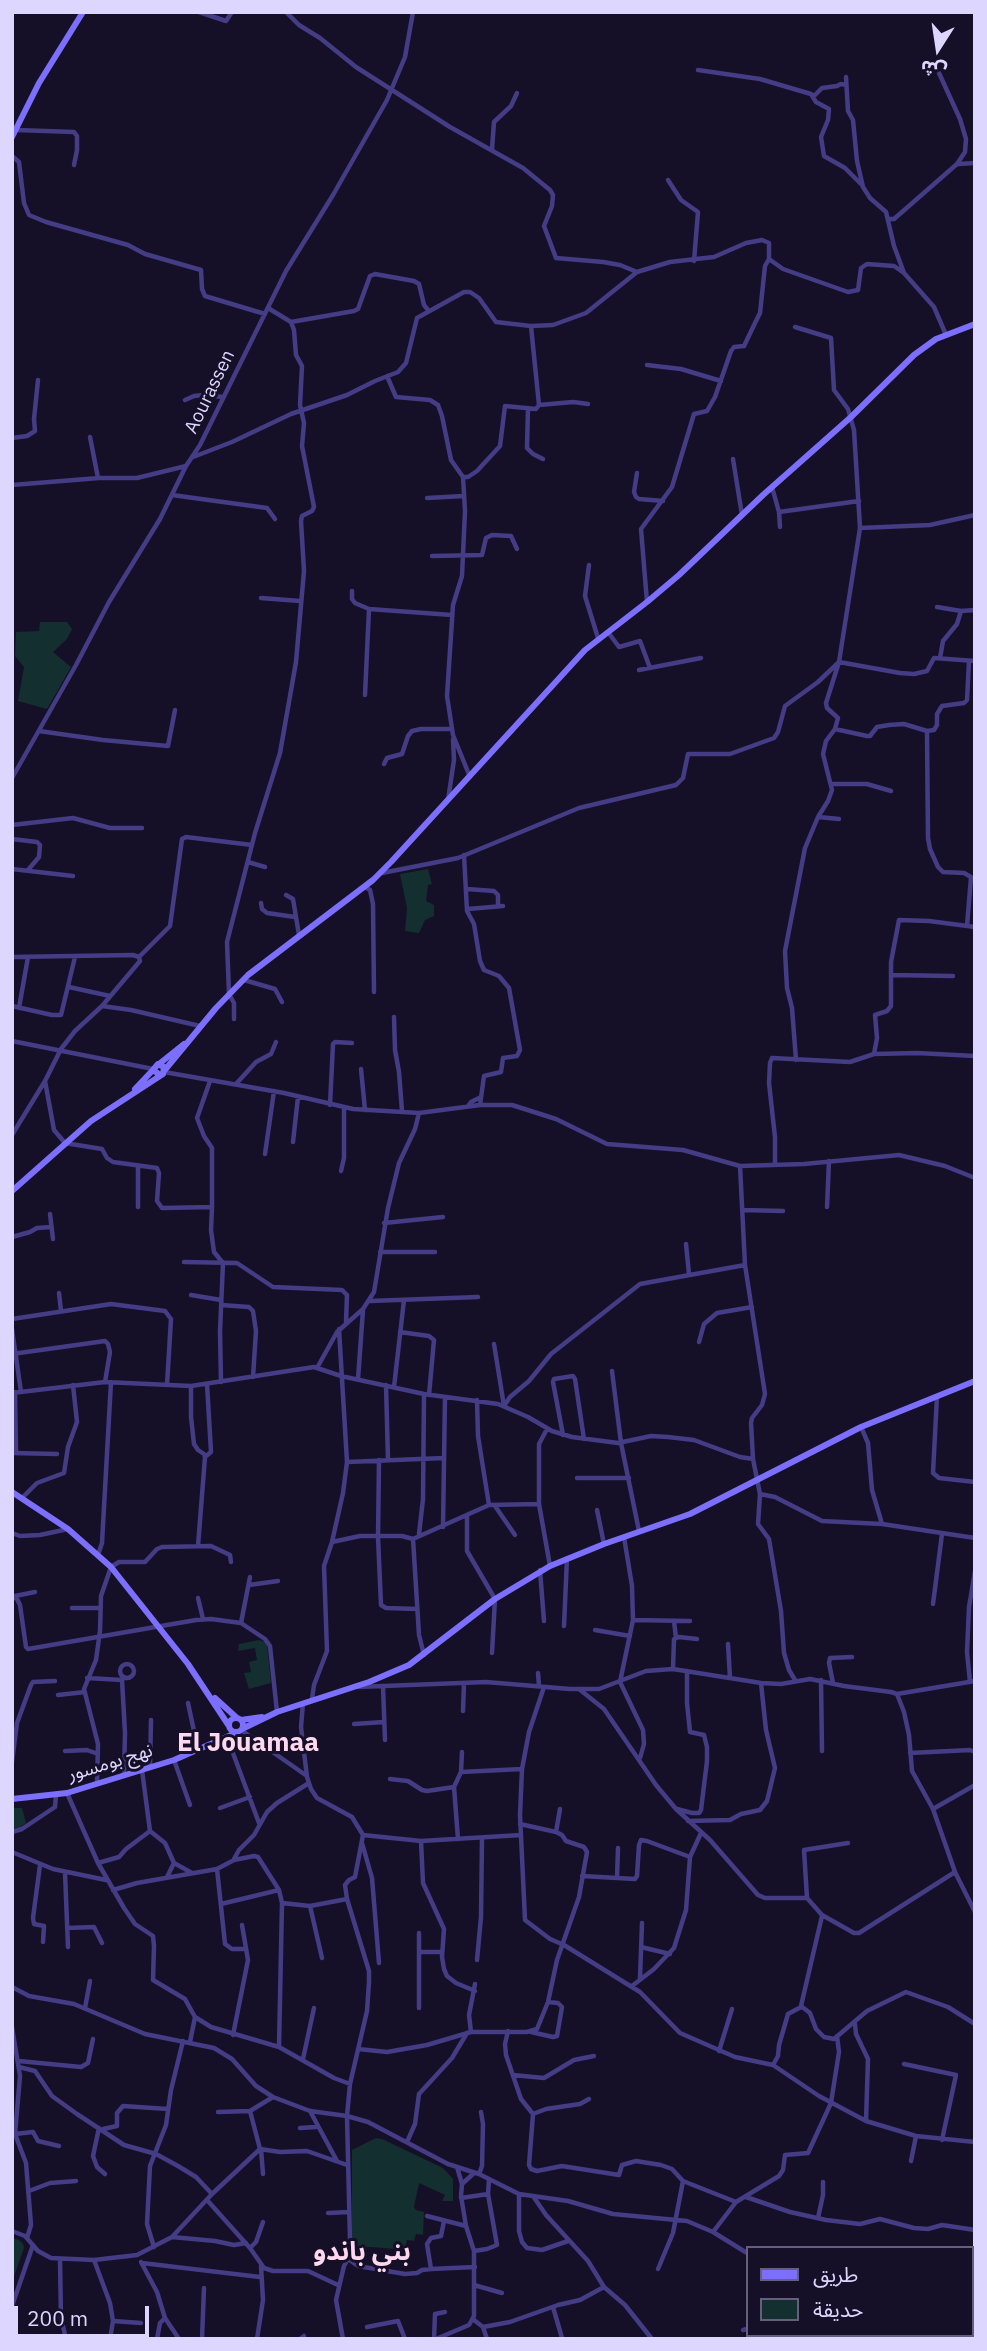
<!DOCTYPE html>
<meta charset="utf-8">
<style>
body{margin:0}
#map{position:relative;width:987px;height:2351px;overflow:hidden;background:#151027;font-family:"IBM Plex Sans","Noto Sans Arabic",sans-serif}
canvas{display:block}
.frame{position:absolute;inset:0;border:14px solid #ddd6fe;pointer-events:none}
.legend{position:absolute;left:746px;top:2246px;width:228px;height:91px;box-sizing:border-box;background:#151027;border:2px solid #655f7d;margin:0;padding:9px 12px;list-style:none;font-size:21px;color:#ddd6fe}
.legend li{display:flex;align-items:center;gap:14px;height:35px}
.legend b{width:35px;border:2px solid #655f7d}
.north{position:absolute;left:903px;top:14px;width:70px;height:70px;-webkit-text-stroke:5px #151027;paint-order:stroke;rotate:192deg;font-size:19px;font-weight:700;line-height:28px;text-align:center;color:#ddd6fe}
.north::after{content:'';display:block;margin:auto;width:24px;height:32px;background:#ddd6fe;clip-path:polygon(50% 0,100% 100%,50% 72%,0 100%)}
.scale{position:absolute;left:14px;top:2306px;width:135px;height:32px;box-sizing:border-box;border:4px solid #ddd6fe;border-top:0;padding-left:9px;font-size:21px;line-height:24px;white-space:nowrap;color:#ddd6fe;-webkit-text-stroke:5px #151027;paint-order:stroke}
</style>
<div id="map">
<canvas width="987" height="2351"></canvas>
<div class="frame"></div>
<ul class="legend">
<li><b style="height:9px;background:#7c6ffd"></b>طريق</li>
<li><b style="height:19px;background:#132f30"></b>حديقة</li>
</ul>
<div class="north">ش</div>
<div class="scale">200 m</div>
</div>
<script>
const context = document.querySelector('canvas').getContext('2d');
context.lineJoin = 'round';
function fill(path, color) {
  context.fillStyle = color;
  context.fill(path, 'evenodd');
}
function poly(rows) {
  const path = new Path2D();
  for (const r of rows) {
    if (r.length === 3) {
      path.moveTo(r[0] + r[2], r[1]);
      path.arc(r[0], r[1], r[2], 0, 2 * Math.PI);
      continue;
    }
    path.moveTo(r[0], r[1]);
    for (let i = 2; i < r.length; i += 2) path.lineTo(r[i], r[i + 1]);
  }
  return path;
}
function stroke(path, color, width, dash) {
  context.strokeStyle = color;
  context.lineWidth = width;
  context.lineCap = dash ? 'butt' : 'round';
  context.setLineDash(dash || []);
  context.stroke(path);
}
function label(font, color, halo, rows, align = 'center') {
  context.font = font + ' "IBM Plex Sans","Noto Sans Arabic",sans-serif';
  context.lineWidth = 6;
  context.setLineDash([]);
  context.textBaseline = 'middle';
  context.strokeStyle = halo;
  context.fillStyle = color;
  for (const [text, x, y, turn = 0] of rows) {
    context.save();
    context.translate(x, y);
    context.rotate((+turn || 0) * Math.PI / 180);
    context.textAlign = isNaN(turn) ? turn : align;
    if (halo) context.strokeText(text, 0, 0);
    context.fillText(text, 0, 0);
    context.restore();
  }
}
fill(poly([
 [40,622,67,622,72,629,67,639,53,652,71,667,47,709,18,701,24,667,15,656,16,632,39,631],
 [428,869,432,884,428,885,426,901,434,905,434,916,425,920,419,933,405,931,407,908,400,874],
 [259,1640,265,1642,267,1645,271,1683,249,1689,244,1673,251,1672,249,1662,257,1660,255,1648,238,1651,239,1644],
 [12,1808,22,1808,26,1823,20,1827,12,1829],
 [376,2138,382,2139,443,2168,453,2179,453,2201,442,2201,445,2195,419,2183,414,2207,416,2210,424,2212,423,2235,416,2234,414,2241,407,2240,404,2253,395,2249,371,2247,352,2247,352,2150],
 [12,2238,19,2240,23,2244,24,2248,12,2282]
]), '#132f30');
stroke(poly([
 [199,12,226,21,232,12],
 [286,12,299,25,320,38,356,67,450,127,523,168,550,190,553,195,552,206,544,226,556,258,603,262,620,265,637,272],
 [698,70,760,79,811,94,816,102,829,109,828,120,821,137,824,156,845,168,862,185],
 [846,77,848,111,853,120,857,161,863,187,870,198,886,212,894,246,904,273,934,307,946,335],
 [813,97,822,88,837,86,841,84,846,85],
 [16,130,74,132,77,136,77,150,74,165],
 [492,149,494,122,511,106,517,93],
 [12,156,19,162,24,203,29,215,46,222,128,245,145,254,201,270,202,289,205,296,265,314],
 [958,164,975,163],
 [668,180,681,200,698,212,694,261],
 [888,219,894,219,957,164,965,152,966,139,960,119,939,73],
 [291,322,354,311,358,309,370,276,375,274,414,281,419,284,424,305,428,310],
 [795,327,831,338,834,390,848,409,854,430,860,528,839,662,826,703,827,708,838,718,835,729,826,741,823,754,832,790,828,801,818,817,805,848,785,951,787,988,792,1008,796,1060],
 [647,365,681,369,721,381],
 [387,376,396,397,430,400,438,405,442,416,451,460,463,477,465,511,462,576,453,605,447,696,453,735,470,777],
 [185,400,194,396,203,395,223,397],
 [539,405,573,402,588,404],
 [528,408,527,448,533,454,543,459],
 [90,437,98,478],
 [12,438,27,436,35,431,34,419,38,380],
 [193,457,232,442,291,414,347,395,375,381,398,372,406,363,417,318,464,292,470,292,479,298,496,322,531,326,553,325,586,313,637,272,670,262,714,257,746,243,762,240,769,243,769,259,783,269,848,292,858,290,861,268,867,264,894,266,904,273],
 [733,459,742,515],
 [637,473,634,492,636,497,639,499,663,501],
 [463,477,468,477,477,471,500,446,505,406,536,409,539,405,531,326],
 [12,485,99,478,137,478,186,466],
 [772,487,779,512,859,501],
 [172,495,267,508,275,519],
 [427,498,464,496],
 [779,512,780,527],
 [860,528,930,525,975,515],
 [432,556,482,555,486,538,492,535,511,536,517,549],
 [589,565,585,596,598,638],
 [352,591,352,599,355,603,369,609,452,615],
 [261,598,300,601],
 [647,602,641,529,672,487,694,414,707,411,715,397,731,351,734,347,744,346,756,321,760,313,765,266,769,259],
 [937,607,961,611,975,610],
 [608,632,619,647,640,641,650,668],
 [940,658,943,641,957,624,961,611],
 [639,670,701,658],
 [365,695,369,609],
 [835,729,867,736,870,736,877,727,889,725,904,724,927,731,934,730,937,725,937,714,942,706,964,703,967,700,969,661],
 [39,731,103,740,168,746,175,710],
 [927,731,928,838,930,849,938,867,943,872,964,873,971,877,967,926],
 [384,764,387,758,402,754,408,736,412,731,421,729,452,729],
 [12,778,76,665,109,602,160,519,186,466,200,445,286,271,333,195,387,100,405,57,413,12],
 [831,784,867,784,891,791],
 [448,800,454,760,453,739],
 [819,817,839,819],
 [12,825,73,818,110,828,142,828],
 [12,839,37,842,40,845,39,857,28,870],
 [464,855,467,911,474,924,480,961,484,970,499,976,509,988,520,1050,517,1056,503,1058,501,1072,484,1076,480,1105],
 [248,862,265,867],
 [12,869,73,876],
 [382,873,458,858,579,808,676,785,683,778,688,754,730,754,774,738,778,732,785,706,818,682,839,662,900,673,914,674,927,671,934,658,975,661],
 [365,887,370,890,373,904,374,992],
 [467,889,494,891,498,895,498,906],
 [286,895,293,899,299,935],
 [261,903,262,909,267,913,295,917],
 [468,909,503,906],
 [12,957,133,955,139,957],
 [891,975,953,976],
 [244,980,275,989,282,1002],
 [69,987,110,996],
 [12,1006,52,1015,61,1015,75,957],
 [102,1006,131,1010,200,1026],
 [19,1008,28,957],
 [394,1017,395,1050,399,1072,402,1111],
 [234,1019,234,1003,229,994,227,942,255,833,280,753,296,662,304,571,301,521,302,516,312,511,314,507,302,446,304,423,300,405,302,366,296,355,294,330,291,322,268,308],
 [12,1041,153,1069],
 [874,1054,877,1038,875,1015,887,1011,891,1006,891,962,899,920,929,921,975,927],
 [361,1069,365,1110],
 [164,1072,284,1093,353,1109,419,1113,480,1105,512,1105,556,1119,607,1144,683,1150,740,1166,804,1164,899,1155,945,1166,975,1178],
 [45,1081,54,1130,65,1143,102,1149,107,1158,113,1162,157,1168,159,1173,157,1201,162,1208,212,1207,211,1230,214,1252,223,1263,220,1331,221,1382],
 [210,1081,197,1118,204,1136,212,1148,212,1207],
 [236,1084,256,1062,271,1054,276,1042],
 [330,1105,333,1044,335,1042,352,1043],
 [468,1106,471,1102,481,1097],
 [12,1135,45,1081,61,1049,75,1031,102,1006,140,961,139,957,170,926,182,839,186,837,252,845],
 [293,1142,298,1097],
 [265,1154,274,1091],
 [775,1164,775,1137,769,1083,770,1063,772,1058,850,1062,874,1054,917,1053,975,1056],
 [740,1166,745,1265,765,1394,762,1405,752,1418,751,1423,753,1459,760,1494,775,1497,822,1521,882,1524,975,1538],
 [341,1171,344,1158,344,1108],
 [138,1207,138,1166],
 [827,1207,829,1161],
 [743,1210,783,1211],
 [50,1214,53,1239],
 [384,1223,443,1217],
 [12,1237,30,1232,37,1228,51,1227],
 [686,1244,689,1274],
 [380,1252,435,1252],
 [184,1262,237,1263,273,1287,342,1290,347,1295,346,1322],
 [59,1293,61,1311],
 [191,1295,221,1300],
 [370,1301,478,1297],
 [221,1305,249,1307,253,1311,256,1331,253,1377],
 [12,1319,111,1304,165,1311,171,1319,167,1385],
 [12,1329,21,1392],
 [400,1332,429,1336,434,1340,429,1395],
 [699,1342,704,1324,717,1313,752,1307],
 [494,1344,504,1406],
 [12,1354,105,1341,108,1344,110,1352,105,1382],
 [317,1368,337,1332,363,1309,374,1292,388,1208,399,1163,415,1129,419,1113],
 [612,1371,621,1443,639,1531],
 [358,1379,363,1310],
 [386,1385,388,1460],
 [191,1386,191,1417,194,1444,198,1450,204,1454,205,1457,198,1546],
 [394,1387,404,1300],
 [15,1392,16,1453],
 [12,1393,105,1382,191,1386,314,1367,341,1376,424,1394,498,1404,528,1417,552,1431,572,1437,618,1443,651,1436,668,1437,694,1440,740,1457,753,1459],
 [937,1396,933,1473,939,1478,975,1482],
 [477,1400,478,1436,489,1505],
 [504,1406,510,1397,529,1381,551,1354,640,1284,745,1265],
 [861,1427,868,1443,872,1490,882,1524],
 [547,1429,539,1444,539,1504,550,1566],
 [563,1435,553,1382,554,1379,573,1376,575,1379,584,1439],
 [12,1453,57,1454],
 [205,1457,211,1452,207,1384],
 [379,1460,378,1537,381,1605,386,1608,417,1609],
 [347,1462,444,1458],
 [577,1478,629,1478],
 [760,1494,758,1524,769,1539,781,1611,784,1653,789,1670,795,1680],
 [22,1498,37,1483,64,1473,68,1447,77,1422,73,1385],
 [495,1506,515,1535],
 [597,1510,604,1544],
 [467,1516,467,1551,495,1599,492,1653],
 [443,1527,445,1397],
 [12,1533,20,1536,40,1535,68,1529],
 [419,1534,423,1499,424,1394],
 [624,1537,632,1586,633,1620,620,1682,643,1730,644,1744,640,1758],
 [413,1539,419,1635,424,1655],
 [332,1542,360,1536,402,1536,413,1539,489,1505,539,1504],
 [98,1555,102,1543,111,1382],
 [540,1570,544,1621],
 [249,1585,278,1581],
 [12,1596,17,1599,20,1605,26,1647,28,1649,196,1620,211,1619,241,1623,265,1639,270,1646,277,1712],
 [15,1596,35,1592],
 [198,1598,203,1619],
 [933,1604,942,1534],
 [72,1608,100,1608],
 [633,1620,690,1621],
 [674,1621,676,1638],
 [241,1623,250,1577],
 [564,1626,567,1558],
 [595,1630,630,1636],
 [728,1644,730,1678],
 [127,1671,7],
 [673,1669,674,1639,679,1637,697,1639],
 [538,1673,539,1686],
 [87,1678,122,1680,125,1733,124,1775],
 [821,1680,822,1751],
 [970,1682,967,1652,969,1607,975,1571],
 [833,1683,829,1663,830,1658,852,1657],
 [383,1686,385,1740],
 [358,1687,486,1682,570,1689,599,1689,646,1671,673,1669,761,1683,781,1684,810,1679,844,1686,891,1692,897,1694,975,1681],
 [544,1687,529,1732,522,1769,520,1815,525,1920,550,1939,564,1945,640,1992,680,2033,735,2057,773,2065,819,2096,866,2121,916,2136,975,2142],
 [579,1689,604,1709,656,1785,676,1809,710,1840,758,1895,765,1898,807,1898,822,1915,854,1933,859,1933,955,1872],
 [897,1694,904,1712,909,1735,912,1771,933,1809,955,1872,975,1912],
 [58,1695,85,1692],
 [312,1699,314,1685,327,1651,324,1566,332,1542,343,1493,347,1462,339,1329],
 [188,1703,198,1750],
 [303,1703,301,1727,307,1777,311,1789,317,1798,352,1817,363,1835,355,1877,349,1880,345,1885,347,1899,369,1971,369,1982,367,2011,350,2084,347,2116,350,2241,348,2259,344,2266,336,2300,343,2339],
 [463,1711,464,1683],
 [354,1724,384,1722],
 [241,1730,307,1776],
 [227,1737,259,1823],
 [65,1751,87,1750,98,1754],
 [910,1753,970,1750,975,1752],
 [174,1760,190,1805],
 [12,1762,17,1723,31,1685,33,1682,55,1681],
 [150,1767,151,1720],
 [142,1770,150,1831,165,1843,174,1863,167,1877],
 [461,1772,462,1752],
 [390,1779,408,1781,422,1790,427,1791,454,1787],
 [97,1784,98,1744,84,1689,96,1660,100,1631,101,1596,111,1567,119,1562,145,1562,157,1549,162,1547,211,1546,230,1555,231,1562],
 [67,1793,98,1863,124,1908,135,1924,153,1936,154,1946,153,1980,185,1999,195,2017,211,2027,279,2047,334,2078,350,2084],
 [220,1808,250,1797],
 [677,1809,692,1813,699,1813,701,1810,707,1761,707,1747,704,1735,690,1732,687,1703,687,1671],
 [933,1809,975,1785],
 [688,1821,730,1820,741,1814,760,1810,767,1801,775,1768,766,1730,761,1683],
 [12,1832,22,1829,55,1807,56,1795],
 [556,1832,560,1809],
 [363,1835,421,1841,521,1835],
 [458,1839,454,1787,461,1772,522,1769],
 [421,1841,423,1883,444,1929,442,1957,444,1969,447,1976,456,1983,475,1991],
 [362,1843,372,1878,379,1963],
 [12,1852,53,1869,106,1880],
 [234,1859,239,1850,254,1835,267,1812,277,1803,309,1783],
 [98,1863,119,1857,126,1849,150,1831],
 [174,1863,192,1873],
 [40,1865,33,1918,34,1924,44,1926,43,1942],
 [217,1869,225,1944,232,1949,246,1949],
 [65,1873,68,1947],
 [582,1876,635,1879,637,1876,639,1845,641,1840,647,1841,690,1857],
 [617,1878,618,1848],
 [113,1890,137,1883,217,1869,234,1860,254,1856,258,1857,279,1890,282,1903,279,2047],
 [807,1898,804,1850,848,1843],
 [282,1903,310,1906,347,1899],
 [221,1904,279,1890],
 [310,1906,322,1958],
 [822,1916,801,2006,810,2013,816,2029,824,2037,834,2039,867,2011,906,1992,948,2007,975,2024],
 [67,1928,94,1927,102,1943],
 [419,1933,419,2008],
 [641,1947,670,1954],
 [419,1952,442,1952],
 [477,1960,481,1917,482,1838],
 [640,1978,642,1923],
 [632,1986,654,1969,674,1948,686,1910,690,1857,701,1833],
 [12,1987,29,1996,74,2004,145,2034,214,2048,232,2059,256,2086,273,2097,310,2111,347,2116,368,2122,448,2164,479,2174,519,2194,568,2201,613,2214,687,2221,713,2232,747,2253],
 [85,2008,90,1981],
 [855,2024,856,2034,868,2059,866,2121],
 [12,2027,20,2076,15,2134,26,2163,31,2225,27,2238],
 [508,2031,505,2044,506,2055,521,2099,533,2114,529,2165,531,2169,537,2171,562,2166,619,2175,622,2165,636,2161,661,2165,672,2169,683,2181,736,2202],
 [471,2032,469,2015,475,1984],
 [531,2032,553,2037,557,2036,562,2007,558,2003,548,2002],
 [233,2035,248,1960,242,1925],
 [190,2042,195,2017],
 [358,2049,387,2052,427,2045,471,2032,527,2032,537,2029,548,2002,557,1960,579,1897,587,1852,584,1847,566,1841,562,1835,556,1832,520,1824],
 [719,2051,732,2009],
 [303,2059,314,2008],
 [19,2061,81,2067,88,2063,93,2039],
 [904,2064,956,2075,942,2140],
 [773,2065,778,2056,779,2045,788,2014,801,2007],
 [19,2067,35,2071,52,2096,77,2114,124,2145,156,2154,178,2166,196,2177,212,2194],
 [513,2075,544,2078,574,2060,594,2056],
 [250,2111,260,2149],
 [310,2111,337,2161],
 [218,2112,250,2111,273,2097],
 [533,2114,546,2109,580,2104,589,2099],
 [99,2128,93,2156,97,2167,105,2174],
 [300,2128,316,2127],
 [103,2129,117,2126,117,2113,123,2106,168,2109],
 [15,2134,33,2132,38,2141,59,2146],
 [407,2142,415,2124,419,2094,452,2058,467,2033],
 [261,2149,263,2174],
 [911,2161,916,2136],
 [479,2174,482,2166,483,2124,481,2112],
 [462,2184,474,2173],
 [29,2191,50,2183,76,2181],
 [519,2194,519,2231,522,2242,527,2248,542,2250,568,2241],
 [533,2196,546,2215,588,2261,604,2287,625,2305,652,2339],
 [746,2197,790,2212,826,2220,860,2224,880,2219,914,2228,928,2229,942,2225,975,2230],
 [461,2198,488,2194],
 [207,2200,250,2248,264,2268,273,2271,308,2271,338,2285],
 [328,2213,349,2212],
 [427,2216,466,2226],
 [818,2218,823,2195,823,2182],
 [12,2231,25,2236,38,2251,51,2258,94,2260,137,2255,172,2237,212,2194,260,2149,280,2152,307,2151,347,2165],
 [713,2232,736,2202,779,2176,783,2170,785,2155,808,2153,831,2103,839,2052,837,2036],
 [172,2237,215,2241,234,2245,246,2243],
 [154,2247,147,2224,150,2166,166,2125,171,2090,183,2041],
 [250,2248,256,2242,263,2222],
 [474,2251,487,2249,497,2245,488,2194,489,2180],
 [348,2259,358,2266,405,2274,417,2273,422,2270,431,2269,427,2244,431,2238,441,2236,444,2221],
 [975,2259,975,2268],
 [60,2260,61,2318,66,2339],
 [94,2260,110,2303,113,2321,110,2339],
 [141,2262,157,2292,165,2318,179,2339],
 [142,2263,260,2277],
 [431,2269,475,2267],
 [658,2269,673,2233,683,2181],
 [474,2285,502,2293],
 [12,2306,33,2245],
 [553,2307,562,2338],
 [474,2320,483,2327,487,2339],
 [113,2321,141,2323],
 [367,2327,398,2321,405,2339],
 [483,2327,510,2322,558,2305,580,2300,604,2287],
 [743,2330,747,2329],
 [12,2334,13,2339],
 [944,2335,959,2339],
 [157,2339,160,2323,165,2318],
 [202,2339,204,2288],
 [257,2339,263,2300,261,2266],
 [300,2339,304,2336],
 [434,2339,435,2314,445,2312],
 [436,2339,469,2325,474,2316,474,2251,466,2226,461,2196,462,2184,457,2167],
 [896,2339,897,2335]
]), '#443c85', 4.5);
stroke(poly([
 [12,137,39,83,83,12],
 [159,1064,184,1044],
 [164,1071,216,1008,248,975,373,880,391,862,585,650,647,602,679,575,763,495,851,417,914,355,936,339,975,324],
 [135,1089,153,1070],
 [12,1191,91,1121,163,1074,164,1067,158,1064,153,1070,160,1075],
 [12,1492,68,1529,111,1567,188,1664,229,1726],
 [215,1698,237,1718],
 [236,1725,7],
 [241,1720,262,1717],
 [242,1729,277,1712,369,1682,409,1665,495,1599,550,1566,604,1544,690,1514,861,1427,975,1381],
 [12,1799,67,1793,174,1760,238,1732]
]), '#7c6ffd', 6);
label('19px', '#ddd6fe', '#151027', [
 ["Aourassen",210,392,-64],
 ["نهج بومسور",110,1763,-17]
]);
label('bold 26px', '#fed8ee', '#151027', [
 ["El Jouamaa",248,1743],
 ["بني باندو",362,2252]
]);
</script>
